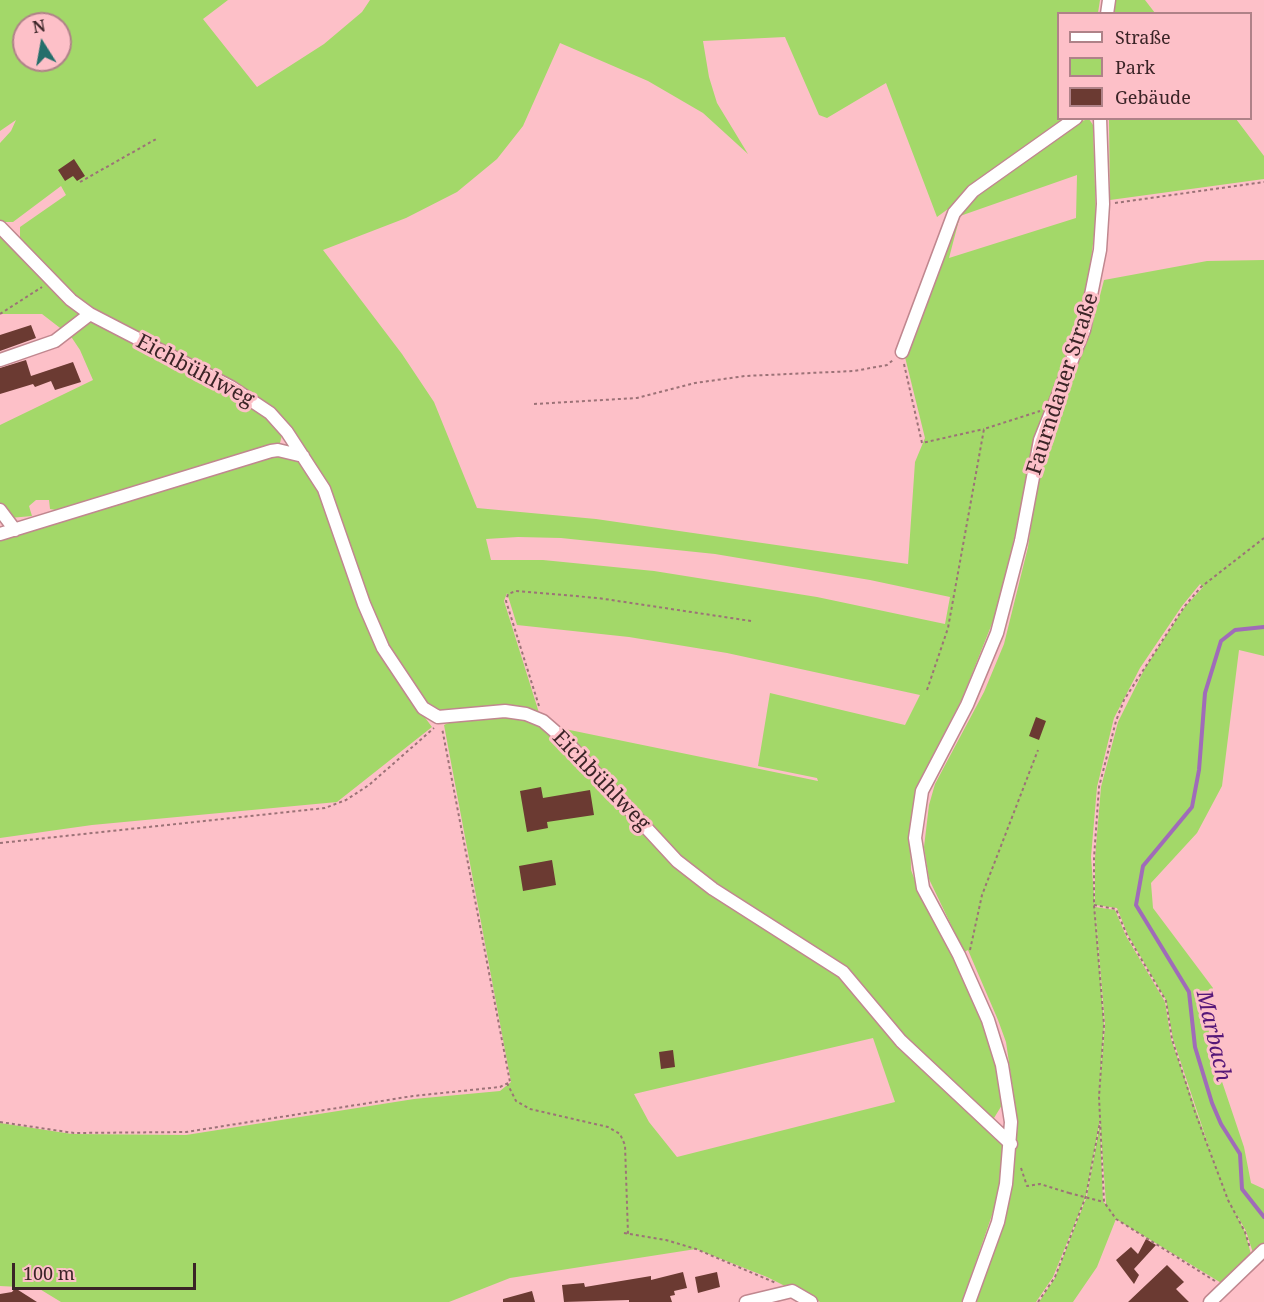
<!DOCTYPE html>
<meta charset="utf-8">
<style>
body{margin:0}
#map{position:relative;width:1264px;height:1302px;overflow:hidden;background:#fdc0c8;font-family:"Noto Serif",serif}
canvas{display:block}
.legend{position:absolute;left:1057px;top:12px;width:195px;height:108px;box-sizing:border-box;background:#fdc0c8;border:2px solid #af8288;margin:0;padding:8px 10px;list-style:none;font-size:18px;color:#3b2427}
.legend li{display:flex;align-items:center;gap:12px;height:30px}
.legend b{width:30px;border:2px solid #af8288}
.north{position:absolute;left:12px;top:12px;width:60px;height:60px;box-sizing:border-box;background:#fdc0c8;border:2px solid #af8288;border-radius:50%;rotate:349deg;font-size:16px;font-weight:700;line-height:24px;text-align:center;color:#3b2427}
.north::after{content:'';display:block;margin:auto;width:21px;height:27px;background:#246e6b;clip-path:polygon(50% 0,100% 100%,50% 72%,0 100%)}
.scale{position:absolute;left:12px;top:1263px;width:184px;height:27px;box-sizing:border-box;border:3px solid #3b2427;border-top:0;padding-left:8px;font-size:18px;line-height:21px;white-space:nowrap;color:#3b2427;-webkit-text-stroke:4px #fdc0c8;paint-order:stroke}
</style>
<div id="map">
<canvas width="1264" height="1302"></canvas>
<ul class="legend">
<li><b style="height:8px;background:#fff"></b>Straße</li>
<li><b style="height:16px;background:#a3d869"></b>Park</li>
<li><b style="height:16px;background:#6b3a32"></b>Gebäude</li>
</ul>
<div class="north">N</div>
<div class="scale">100 m</div>
</div>
<script>
const context = document.querySelector('canvas').getContext('2d');
context.lineJoin = 'round';
function fill(path, color) {
  context.fillStyle = color;
  context.fill(path, 'evenodd');
}
function poly(rows) {
  const path = new Path2D();
  for (const r of rows) {
    path.moveTo(r[0], r[1]);
    for (let i = 2; i < r.length; i += 2) path.lineTo(r[i], r[i + 1]);
  }
  return path;
}
function stroke(path, color, width, dash) {
  context.strokeStyle = color;
  context.lineWidth = width;
  context.lineCap = dash ? 'butt' : 'round';
  context.setLineDash(dash || []);
  context.stroke(path);
}
function label(font, color, halo, rows, align = 'center') {
  context.font = font + ' "Noto Serif",serif';
  context.lineWidth = 6;
  context.setLineDash([]);
  context.textBaseline = 'middle';
  context.strokeStyle = halo;
  context.fillStyle = color;
  for (const [text, x, y, turn = 0] of rows) {
    context.save();
    context.translate(x, y);
    context.rotate((+turn || 0) * Math.PI / 180);
    context.textAlign = isNaN(turn) ? turn : align;
    if (halo) context.strokeText(text, 0, 0);
    context.fillText(text, 0, 0);
    context.restore();
  }
}
fill(poly([
 [0,0,228,0,203,19,257,87,324,44,362,12,370,0,1100,0,1098,13,1058,14,1058,118,1064,119,1063,125,937,217,886,83,827,118,819,115,785,37,703,41,709,77,717,103,748,154,703,113,648,81,560,43,523,126,497,159,457,192,406,218,323,250,402,354,434,402,477,508,596,519,908,564,915,462,925,438,904,353,957,215,975,193,1078,122,1089,119,1093,125,1096,219,1086,301,1035,438,1001,601,962,699,918,784,910,831,911,870,919,891,971,993,985,1030,997,1069,1002,1105,994,1118,988,1117,897,1028,844,969,680,859,555,727,818,781,817,778,758,766,770,693,905,725,920,695,727,653,629,637,517,625,507,593,504,601,540,716,441,712,425,704,385,646,348,545,278,416,98,313,73,295,20,243,20,227,66,195,61,186,13,222,0,222,0,143,11,131,16,120,0,131],
 [24,24,60,24,60,60,24,60],
 [1077,175,1076,218,949,258,960,216],
 [518,537,561,538,715,554,870,580,950,597,945,624,817,597,654,571,543,560,491,560,486,539],
 [1115,0,1145,0,1155,13,1113,14],
 [1109,119,1236,119,1264,156,1264,179,1110,200],
 [0,233,85,315,64,331,42,314,0,314],
 [1264,260,1264,656,1239,650,1222,786,1197,833,1151,883,1153,908,1213,988,1208,1040,1244,1147,1251,1183,1264,1189,1264,1246,1254,1256,1246,1231,1235,1212,1245,1232,1252,1258,1223,1284,1116,1219,1097,1267,1073,1302,1039,1302,1055,1278,1087,1196,1100,1123,1103,1202,1106,1204,1100,1119,1086,1196,1053,1277,1036,1302,976,1302,1006,1218,1018,1124,1006,1042,998,1020,968,950,964,952,929,879,924,847,929,805,935,784,984,692,1004,644,1028,547,1039,470,1051,432,1090,334,1104,280,1207,261],
 [1200,584,1203,587,1184,608,1145,668,1118,722,1101,787,1095,858,1095,905,1117,908,1128,935,1166,1000,1173,1039,1215,1165,1171,1039,1165,1002,1126,936,1115,910,1095,907,1105,1025,1099,1093,1104,1025,1091,857,1097,787,1114,718,1140,668,1182,606],
 [91,321,180,365,263,412,282,435,280,443,62,511,50,509,49,500,36,500,29,506,32,516,10,518,0,505,0,425,93,380,80,350,70,335],
 [276,455,295,457,317,481,403,688,432,727,337,802,92,825,0,838,0,539],
 [505,714,540,723,564,744,673,862,839,974,1006,1145,1002,1180,992,1215,962,1302,820,1302,792,1284,785,1286,767,1277,696,1249,510,1278,449,1302,61,1302,38,1288,0,1286,0,1123,72,1134,186,1135,414,1099,500,1091,511,1082,444,725,454,720],
 [873,1038,895,1102,677,1157,649,1122,634,1094]
]), '#a3d869');
stroke(poly([
 [1264,627,1235,630,1221,641,1205,693,1199,770,1192,807,1143,866,1136,905,1189,992,1195,1047,1212,1103,1221,1124,1240,1154,1242,1189,1264,1217]
]), '#a06bb9', 4);
fill(poly([
 [74,159,85,176,77,181,73,176,65,181,58,170],
 [31,325,36,338,0,351,0,335],
 [26,360,31,376,73,362,81,382,55,390,51,381,35,387,33,384,0,394,0,368],
 [1036,717,1046,721,1039,740,1029,736],
 [541,787,543,798,590,790,594,815,547,822,548,828,527,832,520,791],
 [552,860,556,885,523,891,519,866],
 [673,1050,675,1067,661,1069,659,1052],
 [1146,1239,1156,1245,1134,1269,1139,1275,1134,1284,1116,1260,1131,1247,1138,1254],
 [1167,1265,1184,1282,1176,1289,1189,1302,1128,1302],
 [683,1272,687,1288,674,1291,675,1295,670,1296,672,1302,629,1302,629,1300,564,1302,562,1285,584,1283,585,1287,651,1276,651,1280],
 [717,1272,720,1287,698,1293,695,1277],
 [15,1288,37,1302,0,1302,0,1294,12,1292],
 [532,1291,535,1302,503,1302,503,1299]
]), '#6b3a32');
const minor = poly([
 [1107,14,1109,0],
 [0,227,71,300,90,314,231,387,270,413,287,432,324,489,364,604,383,648,423,708,438,717,505,711,526,714,543,721,566,741,677,861,713,889,843,972,901,1041,1011,1144],
 [902,352,954,213,973,191,1076,118],
 [0,360,55,341,90,314],
 [0,510,15,530],
 [0,534,271,451,278,450,303,456],
 [746,1302,792,1291,811,1302],
 [969,1302,998,1222,1006,1184,1011,1122,1002,1065,988,1020,959,955,923,888,915,838,922,791,967,705,997,633,1021,541,1040,440,1084,330,1100,250,1103,204,1100,118],
 [1210,1302,1264,1250]
]);
stroke(minor, '#c0878f', 15);
stroke(poly([
 [80,182,158,138],
 [1115,203,1264,182],
 [0,314,42,287],
 [904,364,922,443,984,429],
 [534,404,637,398,695,383,745,376,854,371,887,365,893,360],
 [927,690,948,628,984,429,1040,411],
 [539,706,506,601,508,594,516,591,598,598,751,621],
 [0,843,325,808,346,800,369,785,434,728],
 [1094,905,1116,909,1127,935,1166,1001,1172,1039,1195,1112,1228,1200,1245,1232,1250,1248],
 [970,950,982,895,1038,750],
 [507,1083,516,1101,530,1109,608,1127,620,1134,625,1145,628,1234],
 [0,1122,74,1133,186,1132,413,1096,500,1087,510,1082,442,728],
 [1021,1168,1027,1186,1040,1184,1069,1193],
 [624,1233,666,1240,696,1249,776,1283],
 [1215,1281,1116,1219,1104,1202,1099,1097,1104,1025,1094,905,1094,858,1099,787,1116,721,1124,700,1184,607,1201,587,1264,538],
 [1038,1302,1055,1277,1086,1196,1100,1122]
]), '#9c7277', 2, [3, 3]);
stroke(minor, '#fff', 12);
stroke(poly([
 [1069,1193,1104,1202]
]), '#9c7277', 2, [3, 3]);
label('21px', '#3b2427', '#fdc0c8', [
 ["Eichbühlweg",195,371,28],
 ["Faurndauer Straße",1063,384,-72],
 ["Eichbühlweg",601,781,46]
]);
label('italic 22px', '#561778', '#fdc0c8', [
 ["Marbach",1213,1036,77]
]);
</script>
